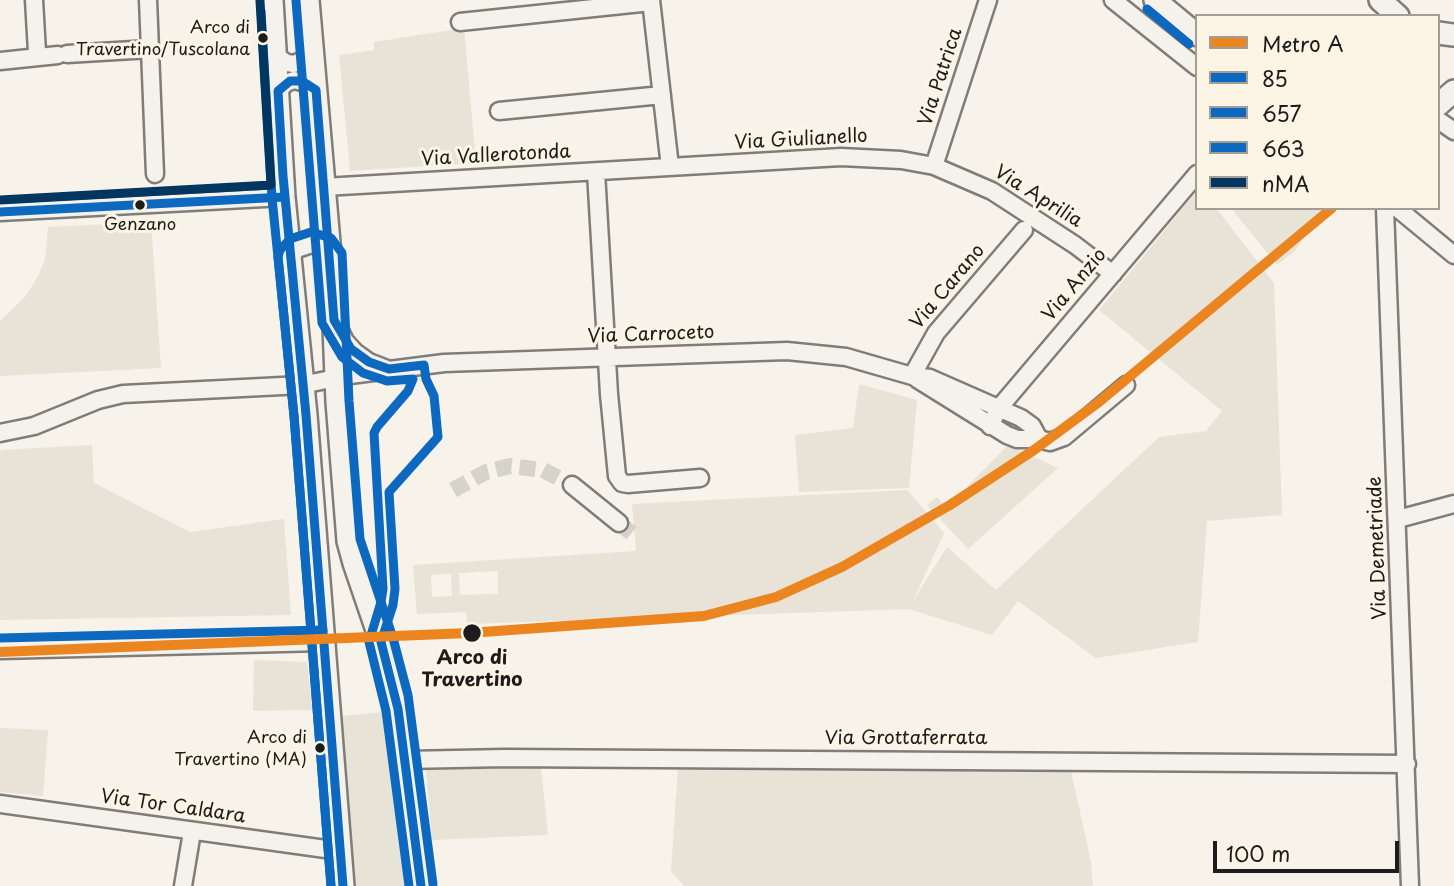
<!DOCTYPE html>
<style>
body{margin:0}
#map{position:relative;width:1454px;height:886px;overflow:hidden;background:#f7f3ea;font-family:"Playpen Sans",sans-serif}
canvas{display:block}
.legend{position:absolute;left:1195px;top:14px;width:245px;height:196px;box-sizing:border-box;background:#fcf5e5;border:2px solid #a29e95;margin:0;padding:9px 12px;list-style:none;font-size:21px;color:#1c1c1c}
.legend li{display:flex;align-items:center;gap:14px;height:35px}
.legend b{width:35px;border:2px solid #a29e95}
.scale{position:absolute;left:1213px;top:841px;width:186px;height:32px;box-sizing:border-box;border:4px solid #1c1c1c;border-top:0;padding-left:9px;font-size:21px;line-height:24px;white-space:nowrap;color:#1c1c1c;-webkit-text-stroke:5px #fcf5e5;paint-order:stroke}
</style>
<div id="map">
<canvas width="1454" height="886"></canvas>
<ul class="legend">
<li><b style="height:9px;background:#eb851f"></b>Metro A</li>
<li><b style="height:9px;background:#0c69bf"></b>85</li>
<li><b style="height:9px;background:#0c69bf"></b>657</li>
<li><b style="height:9px;background:#0c69bf"></b>663</li>
<li><b style="height:9px;background:#00365f"></b>nMA</li>
</ul>
<div class="scale">100 m</div>
</div>
<script>
const context = document.querySelector('canvas').getContext('2d');
context.lineJoin = 'round';
function fill(path, color) {
  context.fillStyle = color;
  context.fill(path, 'evenodd');
}
function poly(rows) {
  const path = new Path2D();
  for (const r of rows) {
    path.moveTo(r[0], r[1]);
    for (let i = 2; i < r.length; i += 2) path.lineTo(r[i], r[i + 1]);
  }
  return path;
}
function stroke(path, color, width, dash) {
  context.strokeStyle = color;
  context.lineWidth = width;
  context.lineCap = dash ? 'butt' : 'round';
  context.setLineDash(dash || []);
  context.stroke(path);
}
function label(font, color, halo, rows, align = 'center') {
  context.font = font + ' "Playpen Sans",sans-serif';
  context.lineWidth = 6;
  context.setLineDash([]);
  context.textBaseline = 'middle';
  context.strokeStyle = halo;
  context.fillStyle = color;
  for (const [text, x, y, turn = 0] of rows) {
    context.save();
    context.translate(x, y);
    context.rotate((+turn || 0) * Math.PI / 180);
    context.textAlign = isNaN(turn) ? turn : align;
    if (halo) context.strokeText(text, 0, 0);
    context.fillText(text, 0, 0);
    context.restore();
  }
}
fill(poly([
 [464,28,476,163,350,171,339,55,374,50,374,42],
 [1231,208,1322,208,1295,251,1277,265],
 [92,445,94,483,190,532,284,519,291,615,0,620,0,450],
 [384,712,411,886,355,886,341,716],
 [678,767,1071,771,1091,862,1093,886,684,886,671,871],
 [541,768,548,835,432,840,426,769]
]), '#e8e3d7');
fill(poly([
 [1197,191,1197,208,1216,208,1274,283,1282,515,1207,521,1198,642,1096,658,1018,601,992,635,909,609,467,624,466,612,417,614,413,565,636,551,632,504,907,490,944,533,913,601,947,547,996,590,1159,437,1206,431,1222,411,1099,310],
 [498,571,498,594,460,595,459,573],
 [451,574,452,596,432,597,431,575],
 [151,222,161,368,0,376,0,321,25,297,37,278,45,260,48,227],
 [859,384,917,400,909,488,799,492,795,435,853,428],
 [1008,445,1058,468,968,549,927,505,937,497,947,507],
 [151,528,155,608,112,609,109,530],
 [184,540,185,555,265,549,268,589,188,595,185,558,186,585,155,586,153,541],
 [254,660,307,662,312,710,253,711],
 [0,728,48,730,43,796,0,792],
 [724,875,770,877,769,886,723,886]
]), '#e8e2d7');
stroke(poly([
 [453,490,486,472,510,466,543,470,572,485],
 [619,523,635,536]
]), '#d6d3cb', 16, [16, 8]);
const minor = poly([
 [34,0,37,52],
 [148,0,155,174],
 [651,0,670,167],
 [1113,0,1197,67],
 [460,22,651,2],
 [67,54,150,49],
 [276,56,287,63,294,64,305,59,311,52],
 [0,61,58,55],
 [278,91,286,83,294,80,306,83,316,90],
 [499,111,662,95],
 [1438,120,1454,131],
 [934,166,988,0],
 [596,172,609,394,617,476,622,483,628,484,700,478],
 [324,187,841,157,901,160,934,166,992,191,1075,245,1113,274],
 [1385,208,1410,886],
 [1397,208,1454,255],
 [0,212,284,197],
 [290,257,297,249,312,244,324,248,330,255],
 [336,322,345,341,355,352,369,362,387,369],
 [912,376,936,333,1024,230],
 [917,379,1007,435,1017,439,1039,439,1050,442,1064,437,1126,385],
 [990,426,999,408,1197,174],
 [0,433,34,426,98,400,123,394,302,385,350,375,444,363,787,351,846,357,912,376,930,378,1021,418,1032,426,1039,439],
 [572,485,619,523],
 [1398,519,1454,504],
 [0,650,323,642],
 [406,760,505,758,1407,764],
 [0,804,340,851],
 [183,886,192,832]
]);
const major = poly([
 [272,0,284,197,306,415,343,886],
 [308,0,332,277,337,402,348,541,354,563,381,642,396,698,421,886],
 [1155,0,1197,35],
 [1380,0,1398,16],
 [1438,33,1454,35],
 [1438,105,1454,91]
]);
stroke(minor, '#7f7d79', 21);
stroke(major, '#7f7d79', 26);
stroke(minor, '#f5f2ec', 16);
stroke(major, '#f5f2ec', 21);
stroke(poly([
 [0,212,284,197],
 [381,642,393,605,395,589,389,492,438,437,434,396,426,379,424,365],
 [381,642,398,709,421,886],
 [343,886,306,415,283,176,278,91,290,81,302,81,316,90,334,320,351,349,369,362,389,369,424,365]
]), '#0c69bf', 9);
stroke(poly([
 [296,1,322,323,342,357,363,373,387,381,413,379,408,391,377,427,374,433,383,589,381,602,369,642,386,711,409,886],
 [1147,9,1189,44],
 [261,11,272,198,294,416,331,886]
]), '#0c69bf', 9);
stroke(poly([
 [0,638,323,630],
 [331,886,294,416,278,257,280,250,290,239,311,232,331,238,342,253,349,401,360,539,393,638,408,695,433,884]
]), '#0c69bf', 9);
stroke(poly([
 [0,200,271,185,260,1]
]), '#00365f', 9);
stroke(poly([
 [0,652,469,633,704,616,776,597,842,567,950,505,1034,450,1099,402,1332,208]
]), '#eb851f', 10);
for (const [x, y, r, color] of [
 [263,38,6,"#1c1c1c"],
 [140,205,6,"#1c1c1c"],
 [472,633,10,"#1c1c1c"],
 [320,748,6,"#1c1c1c"]
]) {
  const dot = new Path2D();
  dot.arc(x, y, r, 0, 2 * Math.PI);
  context.fillStyle = color;
  context.fill(dot);
  stroke(dot, '#fcf5e5', 2.5);
}
label('17px', '#1c1c1c', '#fcf5e5', [
 ["Arco di",250,28],
 ["Travertino/Tuscolana",250,50],
 ["Genzano",140,225,"center"],
 ["Arco di",307,738],
 ["Travertino (MA)",307,760]
], 'right');
label('19px', '#1c1c1c', '#fcf5e5', [
 ["Via Patrica",941,77,-72],
 ["Via Giulianello",801,140,-3],
 ["Via Vallerotonda",496,156,-3],
 ["Via Aprilia",1038,197,32],
 ["Via Anzio",1075,285,-50],
 ["Via Carano",948,287,-50],
 ["Via Carroceto",651,335,-2],
 ["Via Demetriade",1378,548,-92],
 ["Via Grottaferrata",906,739],
 ["Via Tor Caldara",173,807,8]
]);
label('bold 19px', '#1c1c1c', '#fcf5e5', [
 ["Arco di",472,659],
 ["Travertino",472,681]
]);
</script>
